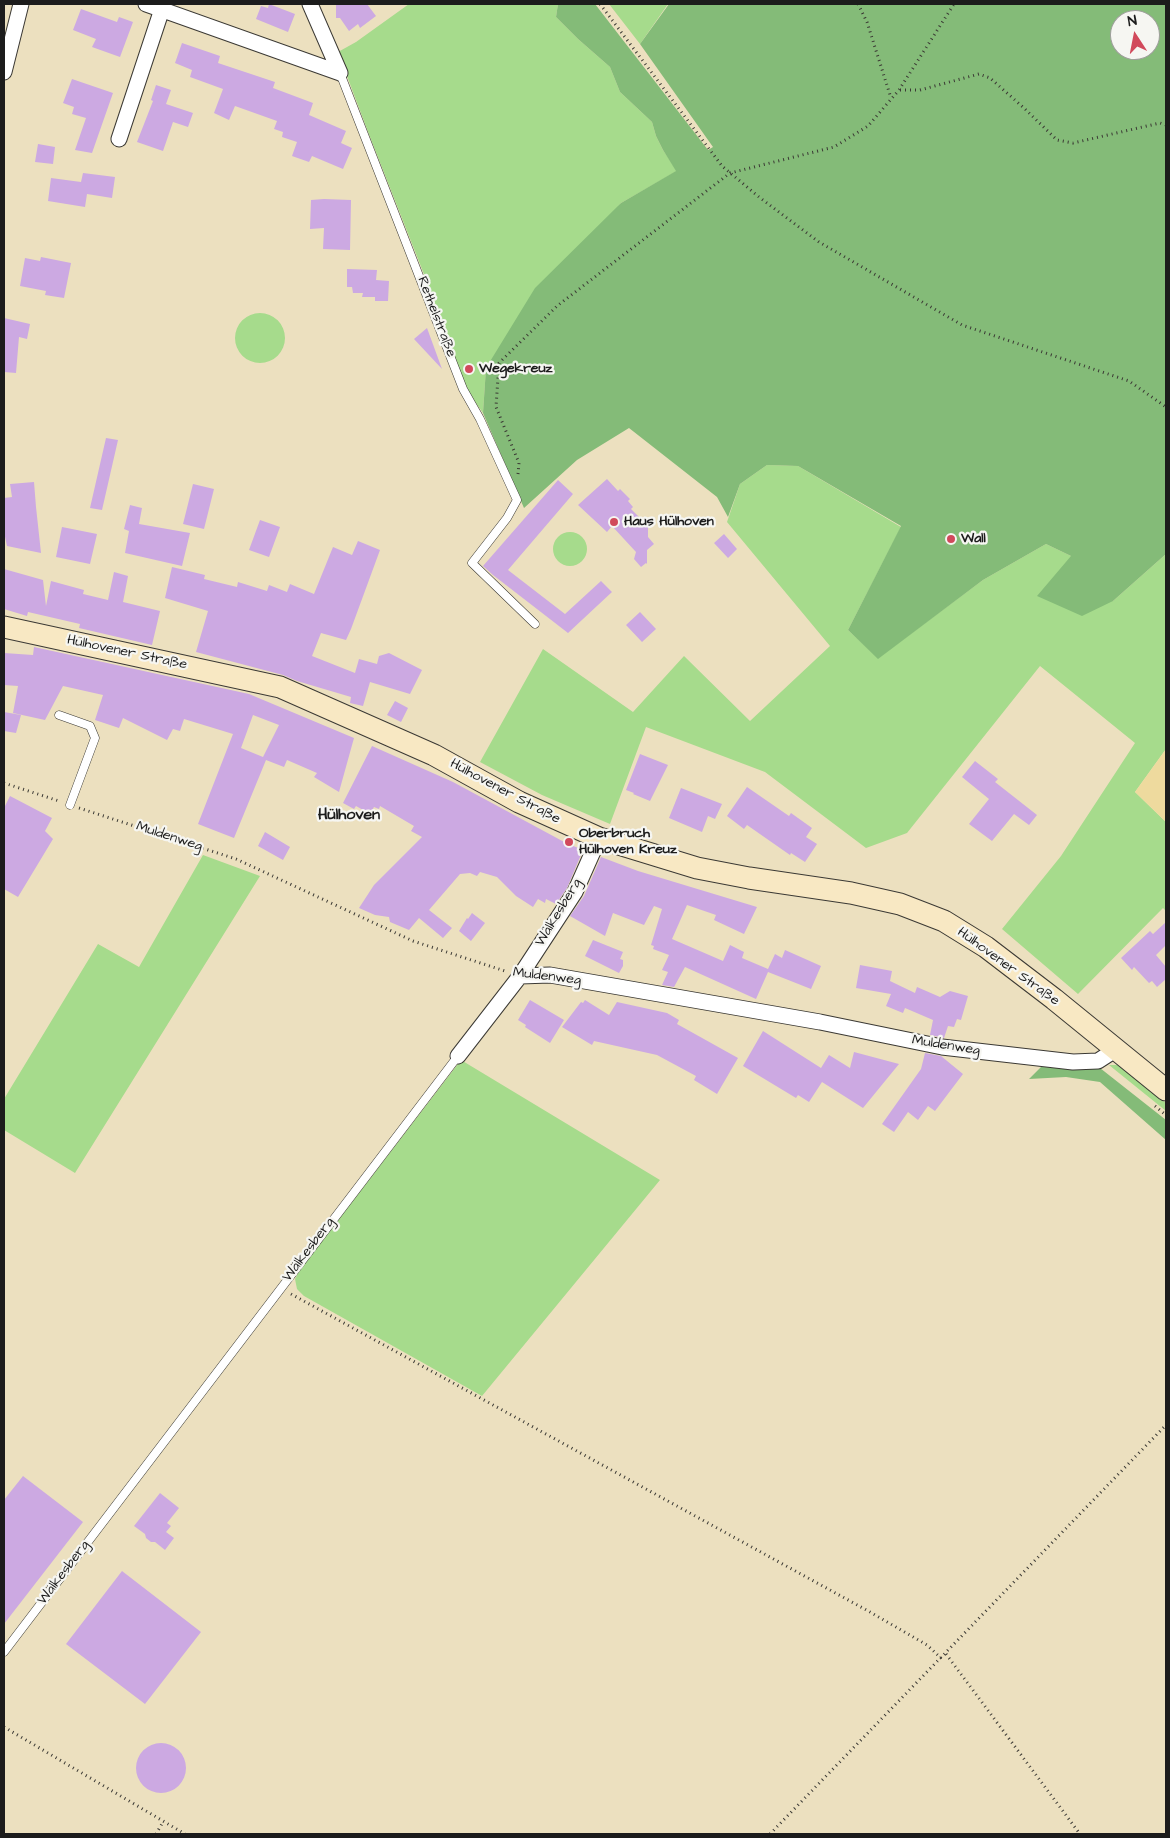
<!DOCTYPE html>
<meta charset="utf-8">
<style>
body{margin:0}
#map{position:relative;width:1170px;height:1838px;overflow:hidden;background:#ece0bf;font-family:"Architects Daughter",sans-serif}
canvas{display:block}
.frame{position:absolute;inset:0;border:5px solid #1c1c1c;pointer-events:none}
.north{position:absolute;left:1110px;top:10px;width:50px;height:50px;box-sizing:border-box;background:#f6f6f2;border:1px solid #9f9f9c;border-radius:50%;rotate:349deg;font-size:14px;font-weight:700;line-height:20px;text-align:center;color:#1c1c1c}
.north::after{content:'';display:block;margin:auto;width:18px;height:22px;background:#d1495b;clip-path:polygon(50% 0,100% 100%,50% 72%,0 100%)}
</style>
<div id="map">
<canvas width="1170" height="1838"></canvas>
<div class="frame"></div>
<div class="north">N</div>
</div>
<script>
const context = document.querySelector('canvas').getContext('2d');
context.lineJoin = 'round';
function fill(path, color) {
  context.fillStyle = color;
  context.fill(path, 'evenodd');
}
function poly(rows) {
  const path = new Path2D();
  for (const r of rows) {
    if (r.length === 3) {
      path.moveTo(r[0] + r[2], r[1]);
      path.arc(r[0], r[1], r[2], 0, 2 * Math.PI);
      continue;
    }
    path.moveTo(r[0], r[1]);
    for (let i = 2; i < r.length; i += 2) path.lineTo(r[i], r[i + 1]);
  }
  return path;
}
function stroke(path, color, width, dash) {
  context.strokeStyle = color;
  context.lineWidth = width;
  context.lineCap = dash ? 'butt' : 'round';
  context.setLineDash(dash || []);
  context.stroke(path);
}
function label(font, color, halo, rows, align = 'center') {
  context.font = font + ' "Architects Daughter",sans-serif';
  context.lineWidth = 4.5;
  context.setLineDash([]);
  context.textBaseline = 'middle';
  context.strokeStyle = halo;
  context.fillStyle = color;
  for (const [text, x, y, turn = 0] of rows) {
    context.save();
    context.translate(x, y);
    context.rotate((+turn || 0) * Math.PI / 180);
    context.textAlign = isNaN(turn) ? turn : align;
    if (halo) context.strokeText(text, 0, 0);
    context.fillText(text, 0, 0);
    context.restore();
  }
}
fill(poly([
 [409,4,558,4,556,17,578,39,610,67,620,92,652,122,656,136,663,150,677,171,621,203,486,368,483,413,467,391,431,292,368,132,338,52,356,42],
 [609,4,668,4,640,44],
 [260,338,25],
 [767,465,798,466,901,527,848,630,878,658,983,580,1046,544,1071,556,1113,601,1166,554,1166,749,1135,792,1166,822,1166,911,1163,908,1078,994,1002,929,1061,856,1135,743,1040,666,907,833,866,848,765,772,646,727,610,824,542,795,480,762,543,649,633,712,684,656,750,721,830,646,727,522,740,484],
 [570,549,17],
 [203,855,260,876,75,1173,4,1130,4,1099,98,944,139,967],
 [461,1060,660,1180,482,1396,304,1296,297,1289,295,1279,299,1271],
 [1109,1065,1118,1065,1166,1103,1166,1111]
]), '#a6db8c');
fill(poly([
 [558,4,595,4,708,150,713,147,640,44,669,4,1166,4,1166,554,1113,601,1082,616,1037,596,1071,556,1046,544,983,580,878,659,848,630,901,526,798,466,767,465,740,484,728,517,717,497,629,428,577,460,524,508,483,413,486,368,535,288,621,203,676,171,663,150,656,136,652,122,620,92,610,67,578,39,556,17],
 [1120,20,1150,20,1150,50,1120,50],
 [1041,1067,1100,1068,1166,1120,1166,1140,1100,1082,1066,1077,1029,1079]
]), '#84bb78');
fill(poly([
 [1166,749,1166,822,1135,792]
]), '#eeda9e');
fill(poly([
 [269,4,295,14,288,32,256,19,261,6,268,8],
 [336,4,367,4,376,16,360,28,358,24,349,31,340,18,336,18],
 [81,9,117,22,119,17,133,22,120,57,92,47,96,39,73,30],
 [182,43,220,56,218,63,275,82,273,88,313,103,309,115,346,131,341,143,352,148,343,169,312,156,309,162,292,156,297,142,282,137,283,132,274,129,277,121,235,106,229,120,214,113,223,89,190,77,192,70,175,63],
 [72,79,113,93,92,153,75,150,86,118,72,114,74,107,63,103],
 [156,85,171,90,166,104,193,113,188,127,173,122,163,151,137,142,153,101,151,100],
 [38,144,55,147,53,164,35,162],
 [83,173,115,177,112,198,87,194,85,207,48,201,51,178,81,182],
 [324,199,351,200,350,250,323,249,324,228,310,229,311,200],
 [41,257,71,263,64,298,45,295,46,291,20,286,25,258,40,261],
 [347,269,377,270,376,280,389,281,388,301,375,301,375,297,362,297,363,293,353,293,352,287,347,287],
 [4,318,30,324,27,339,19,337,16,373,4,372],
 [427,328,442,369,414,339],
 [106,438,118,440,102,510,90,508],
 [607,479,618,491,620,489,630,499,628,501,633,507,631,509,648,526,648,537,654,544,647,550,647,564,646,563,641,567,634,559,636,552,612,526,607,532,578,505],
 [558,480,573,494,508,570,565,614,601,581,612,592,568,633,493,575,483,566],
 [34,482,36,507,41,553,7,546,4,532,4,498,12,497,10,484],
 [193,484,214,489,204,529,183,524],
 [130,505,142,508,139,524,190,533,182,566,125,553,129,531,124,529],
 [260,520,280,527,269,557,249,550],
 [62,527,97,534,90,564,56,557],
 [724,534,737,549,728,558,714,543],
 [358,541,380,550,351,629,346,640,321,633,312,656,355,673,359,659,377,664,379,656,389,653,422,670,410,694,370,682,363,706,350,703,351,697,297,681,283,675,196,652,208,611,165,598,172,567,205,575,204,579,237,587,238,582,267,591,269,585,287,592,290,584,314,594,333,547,352,555],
 [4,569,43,580,46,606,51,581,84,590,83,594,108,600,114,572,128,576,123,602,160,611,152,645,79,628,80,624,28,612,27,616,4,609],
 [640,612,656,629,642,642,626,625],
 [34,647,249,694,354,738,339,792,314,777,317,773,287,760,284,767,266,760,234,838,198,824,233,734,184,719,180,731,173,729,167,740,123,718,119,728,95,720,103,695,63,686,45,720,13,713,18,686,4,685,4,653,33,655],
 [253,715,279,725,263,757,241,748],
 [395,701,408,708,401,722,387,715],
 [4,712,21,715,16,733,4,731],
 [372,746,453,782,566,843,583,850,567,888,556,904,546,899,545,903,538,899,533,907,516,896,497,877,480,872,477,876,470,873,460,874,429,910,452,928,443,938,419,918,409,930,390,922,389,917,375,915,359,908,374,885,422,837,411,831,414,826,380,806,379,809,374,807,370,814,356,806,354,809,343,803],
 [640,754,668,765,650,801,633,794,634,793,626,790],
 [975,761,998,779,995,782,1037,815,1029,825,1014,814,992,841,969,824,989,799,962,777],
 [747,787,789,816,791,813,812,828,806,837,817,844,805,862,791,853,790,855,747,825,744,829,727,816],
 [681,788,722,804,715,819,708,816,702,832,669,818],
 [10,796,52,818,45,831,53,839,18,897,4,889,4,808],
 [265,832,290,847,283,860,258,846],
 [601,857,638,871,757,907,744,934,714,920,716,915,687,905,672,939,723,961,730,945,744,952,742,958,768,969,775,954,782,958,785,950,821,966,811,989,768,972,756,999,685,967,674,987,662,985,668,972,662,970,669,955,653,949,654,946,651,945,662,909,654,906,644,925,613,913,605,936,570,916,584,896],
 [472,913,485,923,471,941,459,931,467,918,468,919],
 [1166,922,1166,945,1156,955,1166,967,1166,979,1157,987,1152,981,1149,983,1134,967,1132,970,1121,958,1150,931,1153,934],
 [593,940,623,952,620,959,623,960,623,966,619,973,585,956],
 [860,965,892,971,890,981,915,993,917,987,940,997,950,991,968,996,961,1020,957,1019,954,1027,948,1026,944,1038,930,1035,933,1020,905,1008,903,1013,886,1006,891,994,856,988],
 [530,1000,564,1020,550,1043,525,1027,526,1025,518,1020],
 [585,1000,609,1015,617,1002,667,1013,679,1020,677,1024,738,1058,717,1094,694,1080,696,1076,657,1055,594,1041,592,1045,562,1027,581,1002,583,1003],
 [763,1031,821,1068,829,1055,850,1068,854,1052,899,1064,863,1108,822,1082,809,1102,798,1095,796,1098,743,1066],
 [925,1053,941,1056,963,1074,935,1111,928,1106,918,1120,908,1112,894,1132,882,1124,921,1069],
 [23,1476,83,1522,4,1624,4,1500],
 [160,1493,179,1508,167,1523,171,1526,166,1532,174,1538,165,1550,155,1542,151,1542,146,1538,145,1534,134,1526],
 [122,1571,201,1632,145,1704,66,1644],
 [161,1768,25]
]), '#cca9e2');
const service = poly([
 [340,73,463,389,480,419,517,500,507,518,472,563,535,624],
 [59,715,90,726,95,738,70,805],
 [4,1652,458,1056]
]);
const minor = poly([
 [146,4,340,73],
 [310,4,340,73],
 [4,72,21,4],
 [119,139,162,9],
 [520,976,550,975,820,1022,942,1047,1073,1062,1098,1061,1115,1050],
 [458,1056,520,976,575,892,599,838]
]);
const secondary = poly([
 [4,627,280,687,434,755,519,802,599,838,697,868,749,878,851,893,900,904,944,921,986,947,1054,999,1166,1090]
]);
stroke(service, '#3b3934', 9);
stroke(minor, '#3b3934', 17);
stroke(secondary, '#3b3934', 23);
stroke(poly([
 [600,4,722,166,759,197,819,242,962,325,1129,381,1166,407],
 [858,4,867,22,891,98],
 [900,90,920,90,979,74,990,78,1024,108,1057,140,1073,143,1160,123,1166,125],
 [518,474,519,463,496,407,499,363,557,306,730,173,834,147,868,126,899,90,954,4],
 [4,783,59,801],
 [79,808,236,859,413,941,505,971],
 [1155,1106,1166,1115],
 [291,1294,870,1612,927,1645,942,1659],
 [946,1654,1080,1834],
 [4,1727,185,1834],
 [156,1834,163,1822],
 [770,1834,1166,1425]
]), '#3b3934', 3, [1, 4]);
stroke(service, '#fff', 8);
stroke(minor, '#fff', 15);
stroke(secondary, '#f8e8c3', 21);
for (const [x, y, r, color] of [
 [469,369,5,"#d1495b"],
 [614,522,5,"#d1495b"],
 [951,539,5,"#d1495b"],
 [569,842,5,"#d1495b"]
]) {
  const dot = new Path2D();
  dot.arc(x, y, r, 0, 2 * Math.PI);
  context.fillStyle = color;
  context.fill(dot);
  stroke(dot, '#f6f6f2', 2);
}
label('14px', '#1c1c1c', '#f6f6f2', [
 ["Rethelstraße",436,317,69],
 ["Hülhovener Straße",127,653,12],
 ["Hülhovener Straße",505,792,28],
 ["Muldenweg",169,837,18],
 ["Wälkesberg",559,913,-59],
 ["Hülhovener Straße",1008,967,36],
 ["Muldenweg",547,977,7],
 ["Muldenweg",946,1046,9],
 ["Wälkesberg",309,1250,-53],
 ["Wälkesberg",64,1573,-53]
]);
label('bold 14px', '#1c1c1c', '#f6f6f2', [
 ["Wegekreuz",479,369],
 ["Haus Hülhoven",624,522],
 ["Wall",961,539],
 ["Oberbruch",579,834],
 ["Hülhoven Kreuz",579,850]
], 'left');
label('bold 16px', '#1c1c1c', '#f6f6f2', [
 ["Hülhoven",349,816]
]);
</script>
